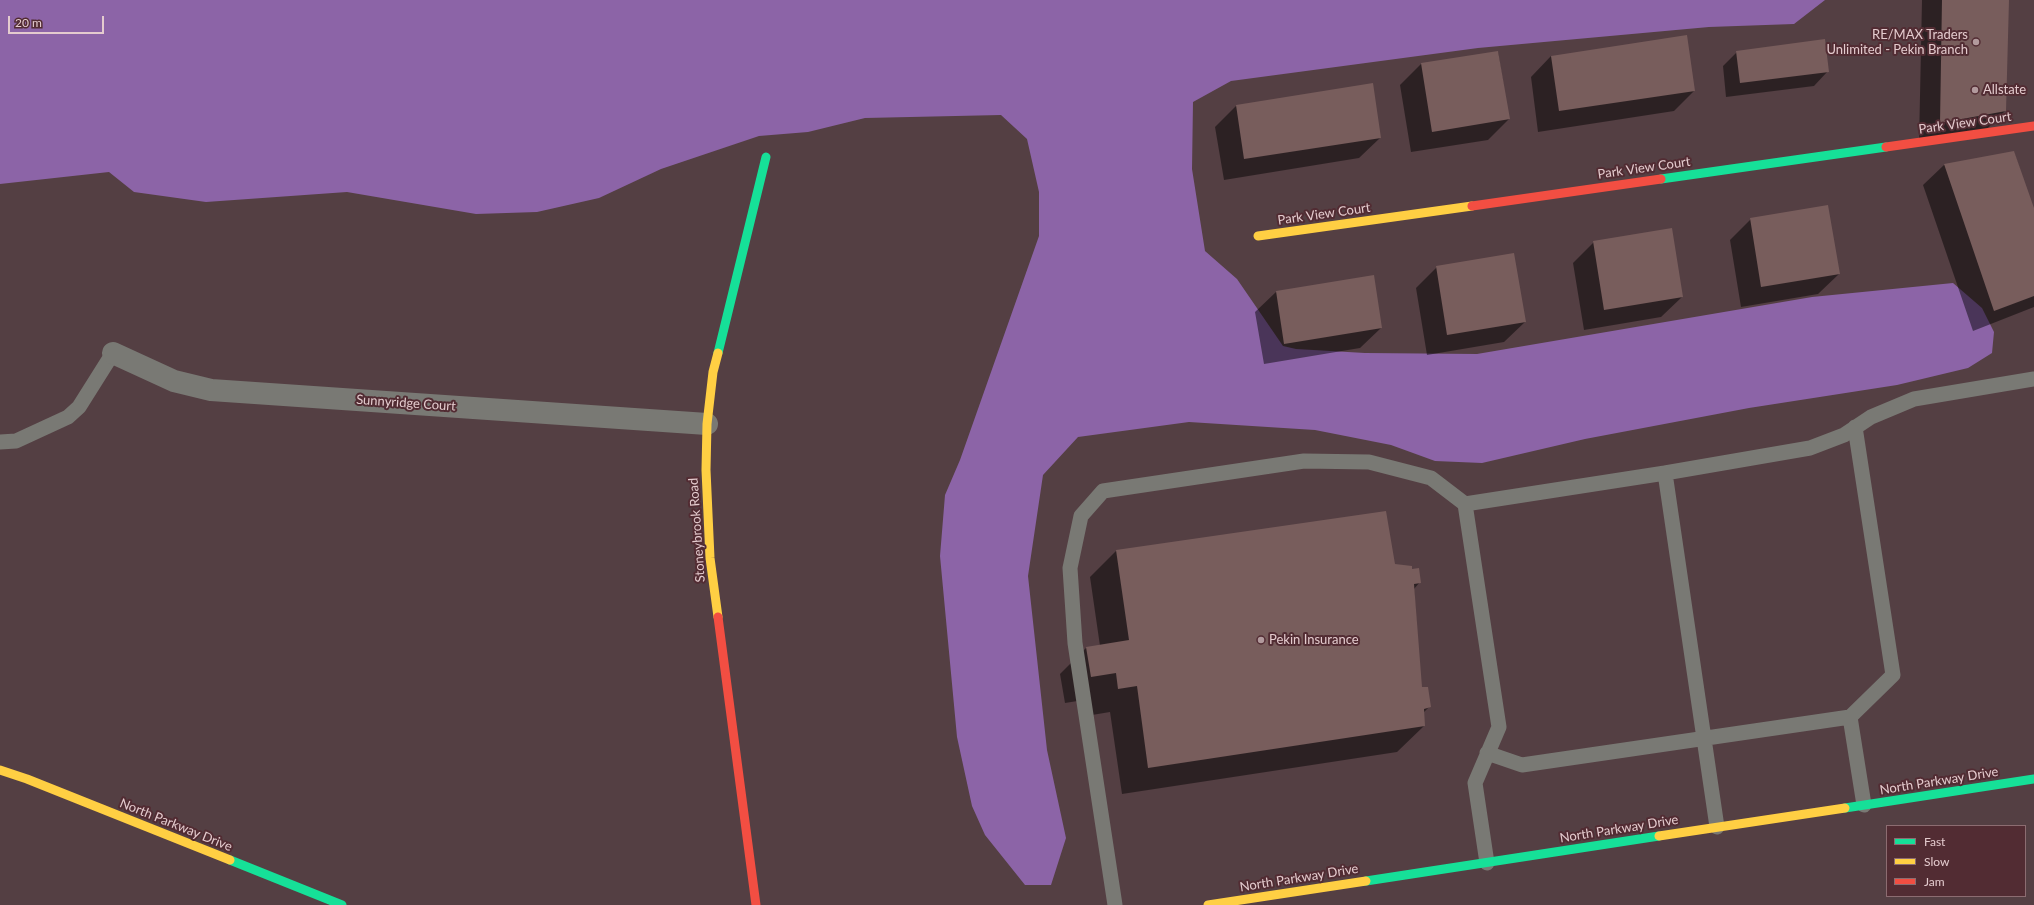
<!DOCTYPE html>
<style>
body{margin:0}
#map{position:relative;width:2034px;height:905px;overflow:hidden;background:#543f43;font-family:Lato,sans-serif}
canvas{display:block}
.legend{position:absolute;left:1886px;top:825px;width:140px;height:72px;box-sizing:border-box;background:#522c33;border:1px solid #8c6c71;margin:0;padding:5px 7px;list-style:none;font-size:12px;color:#e4cbce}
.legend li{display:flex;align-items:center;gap:8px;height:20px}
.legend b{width:20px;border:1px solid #8c6c71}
.scale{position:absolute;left:8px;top:16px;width:96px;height:18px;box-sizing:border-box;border:2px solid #e4cbce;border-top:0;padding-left:5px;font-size:12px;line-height:14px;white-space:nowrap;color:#e4cbce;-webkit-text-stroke:3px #522c33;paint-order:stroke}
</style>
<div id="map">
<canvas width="2034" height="905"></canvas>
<ul class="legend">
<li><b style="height:5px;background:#16e098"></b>Fast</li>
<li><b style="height:5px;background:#ffcf43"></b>Slow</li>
<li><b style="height:5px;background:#f24e42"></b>Jam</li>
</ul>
<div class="scale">20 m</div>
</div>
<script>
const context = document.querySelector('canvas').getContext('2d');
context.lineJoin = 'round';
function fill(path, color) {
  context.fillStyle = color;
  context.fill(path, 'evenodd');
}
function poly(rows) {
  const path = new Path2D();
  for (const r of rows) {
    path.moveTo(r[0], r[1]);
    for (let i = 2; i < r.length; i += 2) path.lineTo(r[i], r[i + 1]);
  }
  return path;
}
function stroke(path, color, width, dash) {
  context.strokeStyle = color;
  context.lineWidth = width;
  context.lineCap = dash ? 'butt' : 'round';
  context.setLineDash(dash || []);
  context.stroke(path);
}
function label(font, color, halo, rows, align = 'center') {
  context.font = font + ' Lato,sans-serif';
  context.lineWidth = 4;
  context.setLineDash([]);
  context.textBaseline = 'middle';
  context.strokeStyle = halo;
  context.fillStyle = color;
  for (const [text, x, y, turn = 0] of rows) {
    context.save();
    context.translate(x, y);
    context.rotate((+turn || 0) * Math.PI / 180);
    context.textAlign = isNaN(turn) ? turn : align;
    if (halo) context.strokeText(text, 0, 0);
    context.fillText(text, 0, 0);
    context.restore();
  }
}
fill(poly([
 [0,0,1825,0,1794,24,1709,27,1478,48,1231,81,1193,102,1192,169,1205,251,1237,279,1283,346,1296,349,1365,353,1477,354,1812,297,1953,283,1982,308,1994,332,1992,353,1968,368,1897,385,1749,408,1585,439,1482,463,1435,461,1391,445,1315,430,1189,422,1078,437,1043,475,1028,576,1047,750,1066,838,1051,885,1025,885,985,835,972,806,957,737,940,556,945,495,960,460,1039,236,1039,192,1027,139,1001,115,865,118,808,132,759,136,661,169,599,198,537,212,476,214,347,192,206,202,134,192,109,172,0,184]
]), '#8c64a7');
fill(poly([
 [1922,0,2008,0,2005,111,1984,132,1919,143],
 [1498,52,1509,119,1488,140,1411,152,1400,85,1421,64],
 [1737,52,1828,71,1814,86,1726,97,1723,66],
 [1551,56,1694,91,1674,111,1538,132,1531,77],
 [1372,84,1380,138,1359,158,1224,180,1215,127,1236,106],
 [2014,152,2034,211,2034,307,1973,331,1923,185,1944,165],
 [1751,219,1839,274,1818,294,1741,307,1730,240],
 [1594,242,1682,297,1661,317,1584,330,1573,263],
 [1437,267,1525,322,1504,342,1427,355,1416,288],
 [1276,292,1381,328,1360,348,1264,364,1255,312],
 [1116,551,1394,565,1411,570,1420,582,1414,589,1421,689,1429,707,1423,713,1424,726,1397,752,1122,794,1110,712,1092,715,1090,699,1065,703,1060,674,1086,648,1100,646,1090,577]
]), '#0007');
fill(poly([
 [1942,0,2009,0,2006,111,1940,123],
 [1687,35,1695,91,1559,111,1551,56],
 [1825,39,1829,72,1740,83,1736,51],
 [1498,51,1510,119,1432,132,1421,63],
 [1373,83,1381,138,1244,159,1236,105],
 [2014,151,2034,208,2034,296,1994,311,1944,164],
 [1828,205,1840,274,1761,287,1750,218],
 [1672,228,1683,297,1604,310,1593,241],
 [1514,253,1526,322,1447,335,1436,266],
 [1374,275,1382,328,1284,344,1276,291],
 [1386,511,1395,564,1412,566,1412,569,1419,568,1421,583,1414,584,1422,687,1428,687,1431,707,1424,709,1425,726,1148,768,1137,686,1118,689,1116,673,1091,677,1086,647,1129,640,1116,550]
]), '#785d5c');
stroke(poly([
 [0,442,16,441,68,417,79,407,113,353],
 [1665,473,1810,448,1844,435,1871,417,1914,399,2034,379],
 [1465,504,1499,727,1475,783,1487,863],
 [1850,717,1864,805],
 [1487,753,1522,765,1850,717,1893,675,1855,427],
 [1115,905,1075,643,1070,568,1081,516,1103,491,1304,461,1369,462,1431,478,1465,504,1665,473,1717,827]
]), '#797974', 15);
stroke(poly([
 [113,353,174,381,211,390,707,424]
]), '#797974', 22);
stroke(poly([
 [1661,179,1886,147],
 [718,353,766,157],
 [1845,808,2034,779],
 [230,860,342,905],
 [1366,881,1659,836]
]), '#16e098', 9);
stroke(poly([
 [1258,236,1472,206],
 [718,353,713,372,707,424,706,470,710,558,718,617],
 [0,770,27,779,230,860],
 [1659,836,1845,808],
 [1208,905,1366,881]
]), '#ffcf43', 9);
stroke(poly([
 [1886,147,2034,126],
 [1472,206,1661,179],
 [718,617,756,905]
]), '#f24e42', 9);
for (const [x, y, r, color] of [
 [1976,42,4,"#b29a9d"],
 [1975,90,4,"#b29a9d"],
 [1261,640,4,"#b29a9d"]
]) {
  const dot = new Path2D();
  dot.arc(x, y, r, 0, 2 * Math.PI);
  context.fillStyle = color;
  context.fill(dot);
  stroke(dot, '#522c33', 1.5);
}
label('13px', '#e4cbce', '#522c33', [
 ["RE/MAX Traders",1968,35,"right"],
 ["Unlimited - Pekin Branch",1968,50,"right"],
 ["Allstate",1983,90],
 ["Pekin Insurance",1269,640]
], 'left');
label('13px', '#e4cbce', '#522c33', [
 ["Park View Court",1965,123,-8],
 ["Park View Court",1644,168,-8],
 ["Park View Court",1324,214,-8],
 ["Sunnyridge Court",406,403,4],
 ["Stoneybrook Road",697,530,-94],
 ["North Parkway Drive",1939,781,-9],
 ["North Parkway Drive",176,825,22],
 ["North Parkway Drive",1619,829,-9],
 ["North Parkway Drive",1299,878,-9]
]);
</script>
